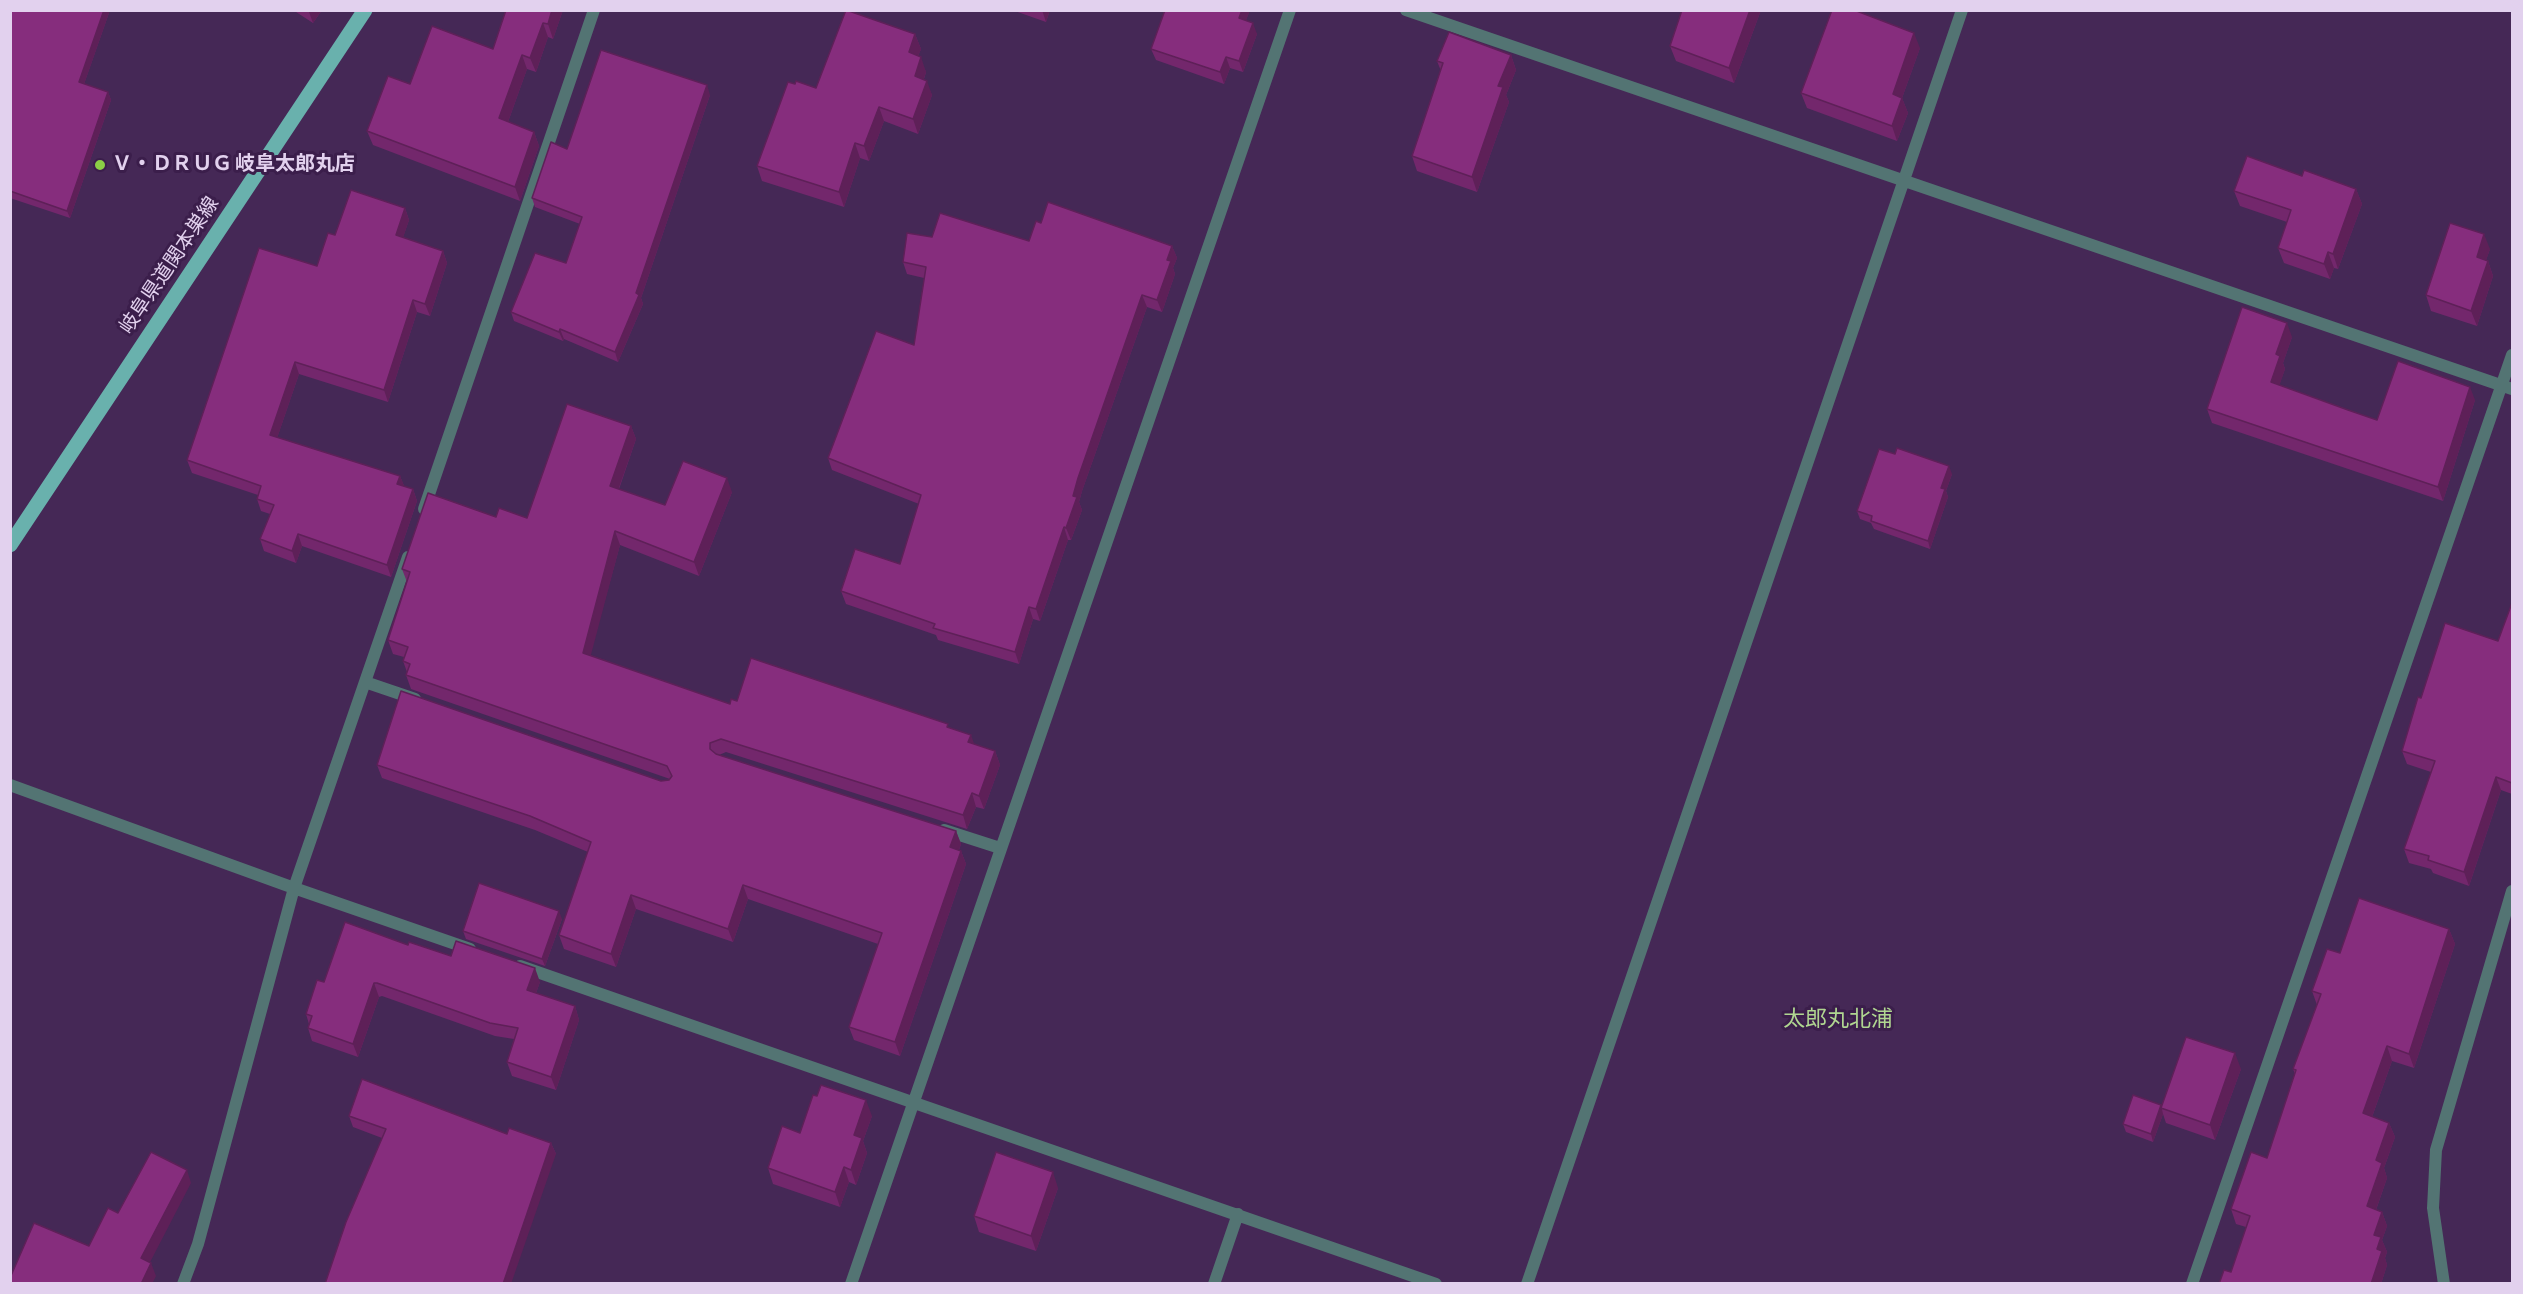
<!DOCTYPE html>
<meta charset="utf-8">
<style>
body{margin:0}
#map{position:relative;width:2523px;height:1294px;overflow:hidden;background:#452856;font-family:"Sofia Sans Condensed",sans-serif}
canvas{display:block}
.frame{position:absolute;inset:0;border:12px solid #e2d1ee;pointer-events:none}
</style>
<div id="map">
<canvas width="2523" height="1294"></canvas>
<div class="frame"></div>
</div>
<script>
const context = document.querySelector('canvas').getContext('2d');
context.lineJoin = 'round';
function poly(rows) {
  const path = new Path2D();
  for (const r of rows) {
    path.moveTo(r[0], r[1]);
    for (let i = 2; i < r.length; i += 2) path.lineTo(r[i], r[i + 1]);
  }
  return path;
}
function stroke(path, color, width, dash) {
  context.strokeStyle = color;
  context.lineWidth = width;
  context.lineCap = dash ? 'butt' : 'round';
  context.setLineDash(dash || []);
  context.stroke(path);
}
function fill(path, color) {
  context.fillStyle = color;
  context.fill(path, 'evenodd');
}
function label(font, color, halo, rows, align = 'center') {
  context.font = font + ' "Sofia Sans Condensed","Noto Sans JP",sans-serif';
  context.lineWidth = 6;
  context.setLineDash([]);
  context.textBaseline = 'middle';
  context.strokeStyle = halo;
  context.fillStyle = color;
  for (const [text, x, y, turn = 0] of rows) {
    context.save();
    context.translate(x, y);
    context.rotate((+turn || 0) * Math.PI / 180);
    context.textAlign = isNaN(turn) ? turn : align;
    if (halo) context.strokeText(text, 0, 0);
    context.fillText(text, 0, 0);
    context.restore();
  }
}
stroke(poly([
 [1406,10,2512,389],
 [424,509,594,10],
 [365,682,415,699],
 [10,785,294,888,470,949],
 [944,830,1000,848],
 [520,966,1436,1284],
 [183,1284,198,1244,294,888,408,557],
 [851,1284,1290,10],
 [1214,1284,1238,1214],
 [1527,1284,1962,10],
 [2192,1284,2512,355],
 [2444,1284,2433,1208,2436,1150,2512,891]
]), '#537473', 12);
stroke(poly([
 [10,545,365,10]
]), '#69b1ad', 15);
fill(poly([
 [10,10,110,10,84,84,108,92,111,100,70,218,10,198],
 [293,10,322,10,313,23],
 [563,10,553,39,548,37,536,72,527,69,508,122,534,132,539,146,520,201,373,145,367,131,410,84,493,49],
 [1012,10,1050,10,1046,22],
 [1165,10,1250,10,1246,20,1257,34,1243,72,1230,68,1224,84,1156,60,1151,49],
 [1761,10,1734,83,1676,61,1670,46],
 [915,34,921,49,918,56,926,72,924,79,932,95,918,134,884,121,869,161,860,158,844,207,762,181,757,166,795,84,816,88],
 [1920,48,1902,98,1908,113,1897,141,1807,108,1801,93],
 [1511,55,1516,70,1506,95,1509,102,1477,192,1417,171,1412,156,1441,71,1437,61],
 [710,95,641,298,643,304,618,362,564,339,563,341,514,321,511,312,566,263,580,224,535,207,532,198,567,149],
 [2356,189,2362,204,2338,269,2334,268,2330,279,2284,263,2278,248,2287,222,2240,206,2234,191],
 [405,208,409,220,403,237,443,251,447,263,430,316,417,312,388,402,299,374,277,438,400,476,404,486,413,489,417,501,391,577,302,546,296,563,264,551,260,539,270,514,261,511,257,499,258,495,192,473,187,460,317,266,335,235],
 [1041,223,1172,246,1177,258,1173,268,1175,274,1162,312,1147,307,1082,491,1079,502,1082,510,1071,540,1068,540,1040,621,1033,619,1019,664,938,640,936,635,846,604,841,591,900,564,919,504,832,470,828,458,914,345,924,278,907,274,903,262,932,237,1029,241],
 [2490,249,2486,260,2488,261,2493,276,2477,326,2431,311,2426,295],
 [2292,337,2283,363,2285,369,2279,385,2377,420,2475,400,2443,501,2212,423,2207,409],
 [631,426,636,439,619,489,665,505,732,492,699,576,620,545,590,655,730,704,737,701,949,728,974,744,995,751,1000,765,984,809,976,807,967,829,726,752,719,755,956,831,961,844,959,850,961,851,966,864,900,1056,854,1040,849,1027,878,944,748,899,733,942,636,909,616,967,564,949,559,935,588,852,535,830,382,778,377,765,661,781,669,780,670,779,411,689,406,675,407,672,403,661,404,657,393,654,388,640,407,582,402,569,496,517,527,518],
 [1952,474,1946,491,1948,497,1930,549,1874,529,1871,523,1860,519,1857,511],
 [2512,603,2512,794,2501,790,2469,886,2433,873,2431,869,2409,863,2404,849,2431,772,2407,764,2402,751,2421,698,2498,641],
 [562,919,545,966,466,939,463,931],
 [2449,929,2455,944,2414,1068,2392,1061,2372,1117,2389,1123,2395,1137,2384,1168,2387,1178,2376,1210,2382,1212,2387,1226,2382,1240,2387,1252,2385,1258,2387,1265,2381,1284,2219,1284,2231,1272,2246,1227,2236,1224,2231,1209,2267,1158,2295,1074,2293,1069,2317,1005,2312,991,2340,953],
 [408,945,540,982,536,993,575,1006,579,1020,556,1090,512,1076,507,1062,514,1039,495,1036,382,996,379,997,358,1057,312,1041,308,1028,309,1024,306,1014,324,982],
 [2241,1069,2215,1140,2166,1123,2163,1114,2153,1142,2126,1132,2123,1124,2161,1105,2161,1107],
 [349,1116,507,1134,551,1143,556,1154,382,1138,353,1127],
 [872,1116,863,1141,867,1153,856,1185,849,1182,840,1207,773,1184,768,1168],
 [1058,1188,1036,1251,979,1232,974,1216]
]), '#73276c');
fill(poly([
 [104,10,110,10,82,90,79,82],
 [310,10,322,10,313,23,309,12],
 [552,10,563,10,553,39,548,24],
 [1042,10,1050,10,1046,22],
 [1242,10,1250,10,1243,29,1239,18],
 [1750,10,1761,10,1734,83,1729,68],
 [543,23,548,37,536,72,530,58],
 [1253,23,1257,34,1243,72,1239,61],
 [1914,33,1920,48,1902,98,1908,113,1897,141,1892,126,1893,94],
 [915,34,921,49,914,67,909,52],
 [522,55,527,69,504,133,499,118],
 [1511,55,1516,70,1506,95,1509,102,1477,192,1472,177,1498,86],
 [921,57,926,72,920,91,915,76],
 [1226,57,1230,68,1224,84,1220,72],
 [927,81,932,95,918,134,913,119],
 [707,85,710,95,641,298,643,304,618,362,615,352],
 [108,92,111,100,70,218,67,211],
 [879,107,884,121,869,161,864,146],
 [534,132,539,146,520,201,515,187],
 [855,143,860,158,844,207,839,192],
 [2356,189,2362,204,2338,269,2333,254],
 [405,208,409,220,400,247,396,235],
 [2484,234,2490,249,2482,272,2477,257],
 [1172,246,1177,258,1173,268,1175,274,1162,312,1157,300,1167,260],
 [443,251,447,263,430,316,425,304],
 [2328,252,2334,268,2330,279,2324,264],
 [2488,261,2493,276,2477,326,2471,311],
 [1142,295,1147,307,1082,491,1079,502,1082,510,1071,540,1066,528,1073,496,1078,478],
 [413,300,417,312,388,402,384,390],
 [2287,323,2292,337,2283,363,2285,369,2276,396,2271,382,2276,354],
 [560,329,564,339,563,341,559,332],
 [295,362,299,374,274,447,270,435],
 [2470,387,2475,400,2443,501,2438,487],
 [631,426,636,439,615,499,610,486],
 [1949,466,1952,474,1946,491,1948,497,1930,549,1928,541,1941,488],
 [400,476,405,488,397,484],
 [727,478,732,492,699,576,694,562],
 [413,489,417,501,391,577,387,565],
 [1064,527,1068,540,1040,621,1036,609],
 [615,531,620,545,588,666,583,653],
 [298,534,302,546,296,563,292,551],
 [1029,607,1033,619,1019,664,1015,652],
 [971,735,976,749,968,742],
 [995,751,1000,765,984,809,979,796],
 [2496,777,2501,790,2469,886,2464,872],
 [972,793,976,807,967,829,963,815],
 [956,831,961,844,955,861,950,847],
 [961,851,966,864,900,1056,895,1042],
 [743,885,748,899,733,942,728,929],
 [631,895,636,909,616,967,611,954],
 [559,911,562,919,545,966,542,959],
 [2449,929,2455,944,2414,1068,2409,1054],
 [535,968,540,982,532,1004,527,990],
 [374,983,379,997,358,1057,353,1044],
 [575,1006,579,1020,556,1090,551,1077],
 [2387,1046,2392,1061,2368,1128,2363,1113],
 [2235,1053,2241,1069,2215,1140,2210,1125],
 [866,1100,872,1116,863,1141,867,1153,856,1185,851,1170,854,1135],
 [2161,1105,2163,1114,2153,1142,2151,1134],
 [2389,1123,2395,1137,2384,1168,2387,1178,2372,1221,2367,1206,2376,1160],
 [551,1143,556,1154,511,1284,503,1284],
 [844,1167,849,1182,840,1207,835,1192],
 [187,1170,191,1183,146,1270,141,1258],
 [1053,1172,1058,1188,1036,1251,1031,1236],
 [2382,1212,2387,1226,2382,1240,2387,1252,2385,1258,2387,1265,2381,1284,2371,1284,2374,1235],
 [151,1263,156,1276,152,1284,141,1284]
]), '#5e2058');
const building = poly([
 [10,10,104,10,79,82,108,92,67,211,10,191,10,10],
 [506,10,552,10,548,24,543,23,530,58,522,55,499,118,534,132,515,187,367,131,388,76,410,84,432,26,493,49,506,10],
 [846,10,915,34,909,52,921,57,915,76,927,81,913,119,879,107,864,146,855,143,839,192,757,166,788,82,795,84,796,81,816,88,846,10],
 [1165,10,1242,10,1239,18,1253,23,1239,61,1226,57,1220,72,1151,49,1165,10],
 [1682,10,1750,10,1729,68,1670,46,1682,10],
 [1832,10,1854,10,1914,33,1893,94,1902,98,1892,126,1801,93,1832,10],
 [1449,32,1511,55,1498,86,1503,87,1472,177,1412,156,1443,63,1437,61,1449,32],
 [601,50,707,85,636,293,639,295,615,352,560,329,559,332,511,312,535,253,566,263,582,217,532,198,551,142,567,149,601,50],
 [2247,156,2302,176,2304,170,2356,189,2333,254,2328,252,2324,264,2278,248,2291,210,2234,191,2247,156],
 [351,190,405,208,396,235,443,251,425,304,413,300,384,390,295,362,270,435,400,476,397,484,413,489,387,565,298,534,292,551,260,539,274,505,257,499,261,486,187,460,259,248,317,266,328,233,335,235,351,190],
 [1048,202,1172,246,1167,260,1171,261,1157,300,1142,295,1078,478,1073,496,1077,497,1066,528,1064,527,1036,609,1029,607,1015,652,933,628,935,624,841,591,855,549,900,564,921,495,828,458,876,331,914,345,926,267,903,262,907,233,932,237,940,213,1029,241,1036,221,1041,223,1048,202],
 [2450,223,2484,234,2477,257,2488,261,2471,311,2426,295,2450,223],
 [2242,307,2287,323,2276,354,2280,356,2271,382,2348,410,2377,420,2398,361,2470,387,2438,487,2207,409,2242,307],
 [567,404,631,426,610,486,665,505,683,461,727,478,694,562,615,531,583,653,730,704,731,699,737,701,751,658,948,724,947,727,971,735,968,742,995,751,979,796,972,793,963,815,721,739,710,743,710,749,716,754,956,831,950,847,961,851,895,1042,849,1027,882,933,743,885,728,929,631,895,611,954,559,935,591,842,530,816,377,765,401,691,661,781,669,780,672,776,667,766,406,675,410,664,403,661,408,647,388,640,410,572,402,569,428,493,496,517,499,508,527,518,567,404],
 [1897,448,1949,466,1941,488,1945,489,1928,541,1871,521,1872,516,1857,511,1879,449,1895,454,1897,448],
 [2512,603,2512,783,2496,777,2464,872,2428,860,2429,856,2404,849,2435,761,2402,751,2418,697,2421,698,2445,623,2498,641,2512,603],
 [479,883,559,911,542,959,463,931,479,883],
 [2359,898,2449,929,2409,1054,2387,1046,2363,1113,2389,1123,2376,1160,2382,1163,2367,1206,2382,1212,2374,1235,2381,1237,2377,1249,2382,1251,2371,1284,2219,1284,2224,1270,2231,1272,2250,1216,2231,1209,2251,1152,2267,1158,2296,1070,2293,1069,2321,994,2312,991,2327,949,2340,953,2359,898],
 [345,922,408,945,409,942,451,956,456,941,535,968,527,990,575,1006,551,1077,507,1062,518,1028,490,1023,377,983,374,983,353,1044,308,1028,312,1016,306,1014,317,980,324,982,345,922],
 [2186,1037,2235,1053,2210,1125,2161,1108,2186,1037],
 [362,1079,507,1134,509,1128,551,1143,503,1284,325,1284,346,1222,386,1129,349,1116,362,1079],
 [821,1085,866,1100,854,1135,862,1138,851,1170,844,1167,835,1192,768,1168,782,1126,800,1133,813,1095,817,1096,821,1085],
 [2133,1095,2161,1105,2151,1134,2123,1124,2133,1095],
 [151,1152,187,1170,141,1258,151,1263,141,1284,10,1284,10,1278,34,1223,89,1246,108,1208,118,1213,151,1152],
 [996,1152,1053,1172,1031,1236,974,1216,996,1152]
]);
fill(building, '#862d7d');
stroke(building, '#5e2058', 1.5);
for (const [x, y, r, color] of [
 [100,165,6,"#8bce46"]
]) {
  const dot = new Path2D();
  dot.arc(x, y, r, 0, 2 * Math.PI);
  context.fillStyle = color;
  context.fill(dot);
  stroke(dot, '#3b1e4b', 2);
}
label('bold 20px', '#e2d1ee', '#3b1e4b', [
 ["Ｖ・ＤＲＵＧ 岐阜太郎丸店",112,165]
], 'left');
label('20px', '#e2d1ee', '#3b1e4b', [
 ["岐阜県道関本巣線",170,266,-56]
]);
label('22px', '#b0d691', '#3b1e4b', [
 ["太郎丸北浦",1838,1020]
]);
</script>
